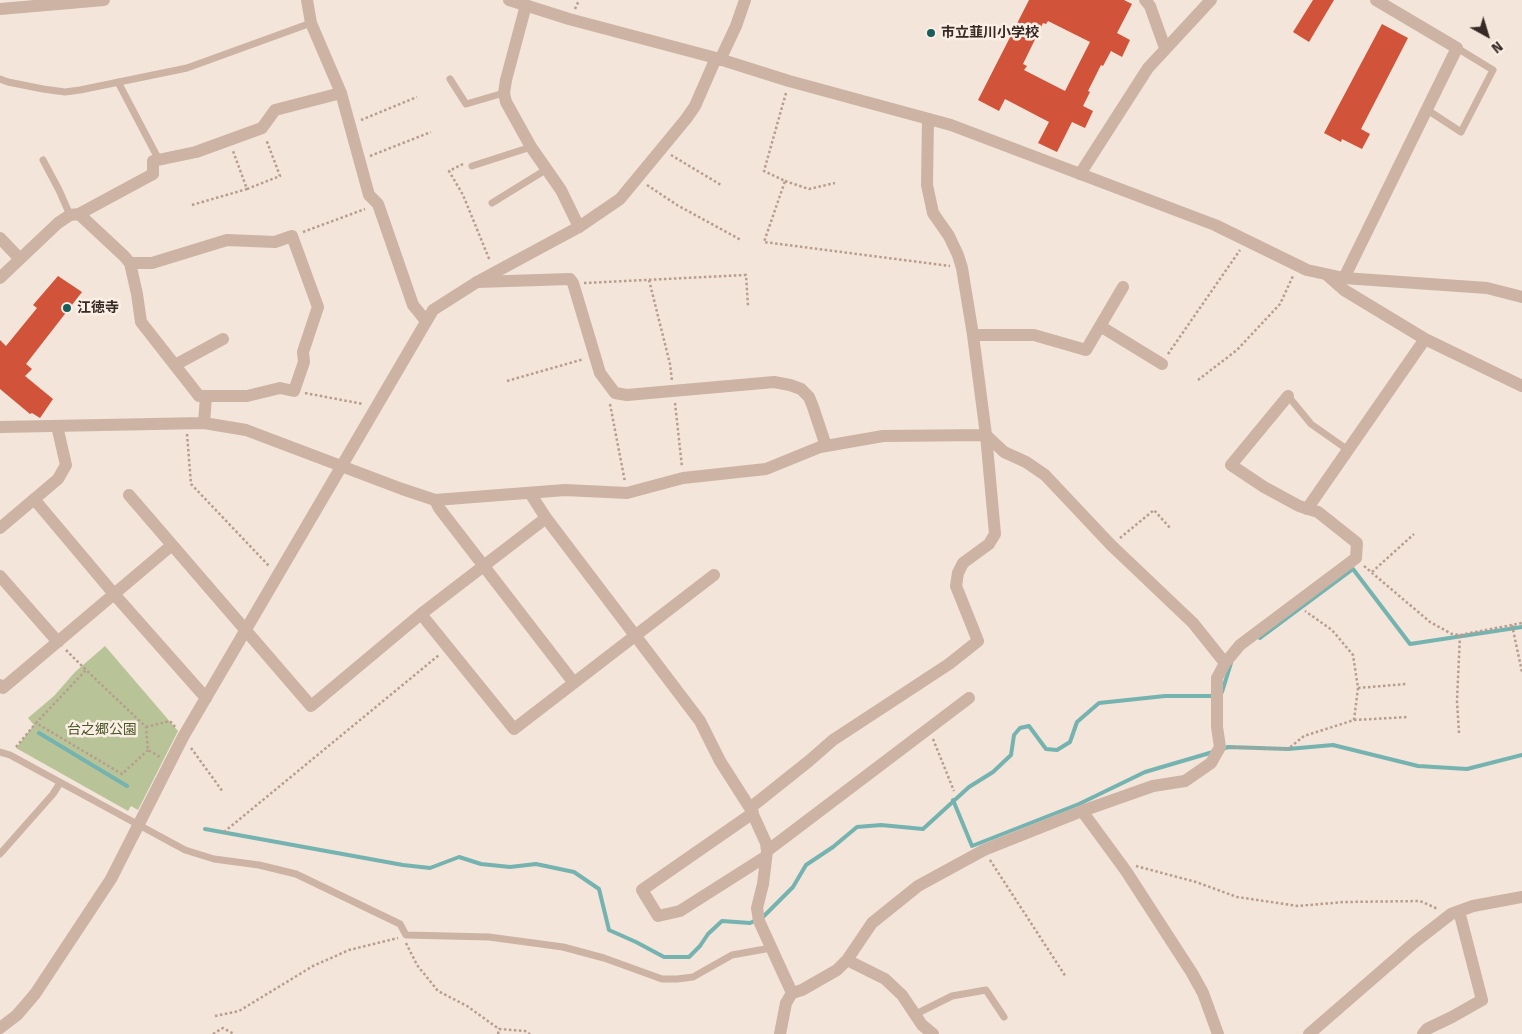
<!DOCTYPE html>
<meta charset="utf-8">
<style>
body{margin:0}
#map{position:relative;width:1522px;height:1034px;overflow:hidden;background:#f3e5d9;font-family:"Fira Sans",sans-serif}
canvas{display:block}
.north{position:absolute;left:1462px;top:10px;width:50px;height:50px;-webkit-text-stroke:4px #fbefe5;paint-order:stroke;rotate:141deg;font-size:14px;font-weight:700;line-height:20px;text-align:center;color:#372a26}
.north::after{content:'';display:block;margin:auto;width:18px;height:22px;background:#372a26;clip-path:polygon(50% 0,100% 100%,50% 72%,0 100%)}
</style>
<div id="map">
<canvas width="1522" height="1034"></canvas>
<div class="north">N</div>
</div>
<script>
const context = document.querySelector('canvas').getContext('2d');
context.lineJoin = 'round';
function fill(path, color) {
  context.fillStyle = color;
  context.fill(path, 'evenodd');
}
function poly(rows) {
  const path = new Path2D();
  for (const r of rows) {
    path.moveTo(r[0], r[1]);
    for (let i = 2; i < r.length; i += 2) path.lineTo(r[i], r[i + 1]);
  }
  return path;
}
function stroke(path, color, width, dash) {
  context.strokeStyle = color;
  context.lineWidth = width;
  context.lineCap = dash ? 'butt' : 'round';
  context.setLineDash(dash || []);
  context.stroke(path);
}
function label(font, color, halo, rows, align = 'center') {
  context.font = font + ' "Fira Sans","Noto Sans JP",sans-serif';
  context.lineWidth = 5;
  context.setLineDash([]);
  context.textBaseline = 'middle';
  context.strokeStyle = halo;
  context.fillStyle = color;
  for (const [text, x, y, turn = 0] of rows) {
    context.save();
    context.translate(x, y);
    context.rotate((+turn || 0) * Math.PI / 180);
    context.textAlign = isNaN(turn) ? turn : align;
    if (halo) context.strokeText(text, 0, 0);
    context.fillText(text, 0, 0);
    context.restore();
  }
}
fill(poly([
 [105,646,178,731,138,810,131,806,128,811,16,748,34,725,28,718,54,696,75,672]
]), '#b8c498');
stroke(poly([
 [1260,638,1353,569,1410,644,1522,627],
 [1222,692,1231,663],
 [39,733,127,786],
 [1222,749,1228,747,1288,749,1333,745,1418,766,1467,769,1522,755],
 [953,800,972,846,1079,804,1145,772,1213,752],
 [205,829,403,865,430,868,459,857,481,864,510,867,536,864,574,872,599,889,609,930,636,942,664,957,689,957,700,946,708,934,722,921,750,923,763,917,793,887,806,865,833,847,857,827,881,825,923,829,969,787,993,772,1011,755,1014,735,1020,728,1029,726,1046,749,1057,750,1070,742,1077,722,1099,703,1165,696,1215,696]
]), '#75b3b0', 4);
fill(poly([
 [1029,0,1124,0,1132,4,1117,33,1130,40,1122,57,1111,51,1103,66,1101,65,1088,91,1090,92,1083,106,1093,111,1085,128,1072,122,1057,152,1038,143,1049,122,1005,99,999,111,978,100],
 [1048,21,1090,42,1065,91,1024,70,1027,66,1023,64,1043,23,1046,24],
 [1313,0,1334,0,1309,42,1293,32],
 [1382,24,1408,38,1361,129,1370,134,1362,149,1342,139,1341,142,1324,133],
 [58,276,82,292,26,364,32,369,25,376,53,399,40,418,32,413,30,414,0,389,0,340,6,346,37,308,33,305]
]), '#d0533a');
stroke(poly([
 [575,9,579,0],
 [786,93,764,171,785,181,764,242,950,266],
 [361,120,417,97],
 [671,155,721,185],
 [370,156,431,132],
 [463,164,449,171,463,195,490,261],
 [785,181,809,189,835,183],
 [647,185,677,205,741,240],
 [247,189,280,176,266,139],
 [192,205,247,189,233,151],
 [303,232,365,209],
 [649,280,670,364,672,381],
 [584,283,746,275,748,306],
 [1168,354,1240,250],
 [1198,380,1237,350,1280,304,1293,276],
 [507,381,584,359],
 [305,393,363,404],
 [675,403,682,467],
 [610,404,625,482],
 [187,434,191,484,270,567],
 [1120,538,1154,510,1170,528],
 [1364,566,1430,622,1452,634,1460,635,1522,623],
 [1372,572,1414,534],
 [1512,625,1522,672],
 [66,650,86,670],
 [1358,688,1406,684],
 [1354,720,1408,717],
 [146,727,170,721,176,728],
 [1459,733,1457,701,1460,635],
 [933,739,954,791],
 [16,747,36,723],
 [1231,747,1288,749,1304,736,1354,720,1358,688,1353,655,1332,630,1305,611],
 [191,748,223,792],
 [148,750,122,774,36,723,86,670,146,727,148,750,160,757],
 [224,832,439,655],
 [990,860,1066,977],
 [1136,866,1196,882,1237,897,1298,906,1344,902,1420,901,1438,909],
 [406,943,417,965,438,991,467,1006,499,1029],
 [215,1016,239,1011,313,966,349,950,398,938],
 [213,1034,223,1028,234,1034],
 [498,1034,499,1029,525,1031,530,1034]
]), '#b89d8e', 2.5, [2.5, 2.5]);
stroke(poly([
 [0,79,8,82,43,89,65,92,80,90,187,68,311,23],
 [450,79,466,104,504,93],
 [118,82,159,160],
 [1426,109,1461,132,1493,70,1457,48],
 [43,160,59,190,70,215],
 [472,166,531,147],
 [492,203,547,169],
 [1288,396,1311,424,1348,450],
 [0,752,10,755,185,850,214,859,259,865,296,874,400,924,406,935,489,937,563,947,604,958,662,979,677,979,693,977,732,955,771,948],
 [0,854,53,794,60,783],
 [914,1015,952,996,986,990,1004,1017]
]), '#ccb3a4', 7);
stroke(poly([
 [307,0,311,23,341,93,369,195,378,204,413,305,426,321],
 [1145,0,1150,6,1165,48],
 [526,5,506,80,504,93,506,102,531,147,561,190,579,227],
 [0,9,104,0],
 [720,60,736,26,745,0],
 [1080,174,1148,68,1211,0],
 [79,214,153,174,153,161,196,152,262,128,275,110,341,93],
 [0,238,20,259],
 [1327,275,1344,290,1425,339,1522,386],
 [0,278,58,223,70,215,79,214,124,256,130,263,137,294,141,322,199,396,247,396,280,388,294,391,304,362,303,352,318,307,292,236,275,242,227,240,152,263,130,263],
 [1344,278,1457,48,1376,0],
 [477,282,570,279,573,283,600,373,615,393,627,395,774,382,790,385,801,389,809,397,813,407,826,446],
 [1100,326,1162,364],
 [973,335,1034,335,1086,350,1123,287],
 [175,365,223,339],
 [204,423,206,396],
 [0,427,204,423,246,430,402,489,435,500,565,490,627,493,683,478,766,469,820,447,883,436,986,435,1004,452,1026,462,1045,475,1111,545,1193,623,1225,663],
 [530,493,546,518,700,721,720,761,750,808,766,843,767,851,763,884,757,908,759,921,792,993],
 [129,495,311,706,421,614,546,518],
 [34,499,114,594,206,698],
 [435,500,439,508,574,683],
 [1307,509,1425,339],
 [0,528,58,479,66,465,57,426],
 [0,576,58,642],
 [421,614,514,729,714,575],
 [0,685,3,688,172,545],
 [750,808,809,761,833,740,949,664,978,641,956,586,958,573,963,563,989,544,995,534,986,435,973,335,962,268,958,255,949,236,933,213,927,185,928,119],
 [1082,811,1126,871,1192,973,1203,993,1218,1034],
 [753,813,642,890,658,916,680,911,765,857],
 [767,851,969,698],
 [847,960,885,979,902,995,922,1025,933,1034],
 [780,1034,786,1003,792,993,802,990,837,970,847,960,872,923,918,886,984,850,1082,811,1153,786,1185,781,1211,763,1220,747,1217,727,1217,678,1225,663,1240,645,1356,558,1357,543,1318,512,1299,506,1264,487,1231,465,1288,396],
 [1309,1034,1415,942,1451,914,1473,906,1522,897],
 [1423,1034,1427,1029,1452,1017,1482,1000,1459,911]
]), '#ccb3a4', 12);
stroke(poly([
 [509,0,569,19,716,58,789,81,951,125,1215,225,1307,270,1344,278,1487,288,1522,297],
 [0,1028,17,1015,35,994,111,879,183,737,433,310,477,282,579,227,620,199,686,119,695,106,716,58]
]), '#ccb3a4', 12);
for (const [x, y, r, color] of [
 [931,33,5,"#185c5b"],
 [67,308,5,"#185c5b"]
]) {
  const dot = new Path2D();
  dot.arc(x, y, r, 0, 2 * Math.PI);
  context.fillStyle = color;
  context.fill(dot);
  stroke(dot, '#fbefe5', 2);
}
label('bold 14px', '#372a26', '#fbefe5', [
 ["市立韮川小学校",941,33],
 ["江徳寺",77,308]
], 'left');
label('14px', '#4a5728', '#fbefe5', [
 ["台之郷公園",102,730]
]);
</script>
